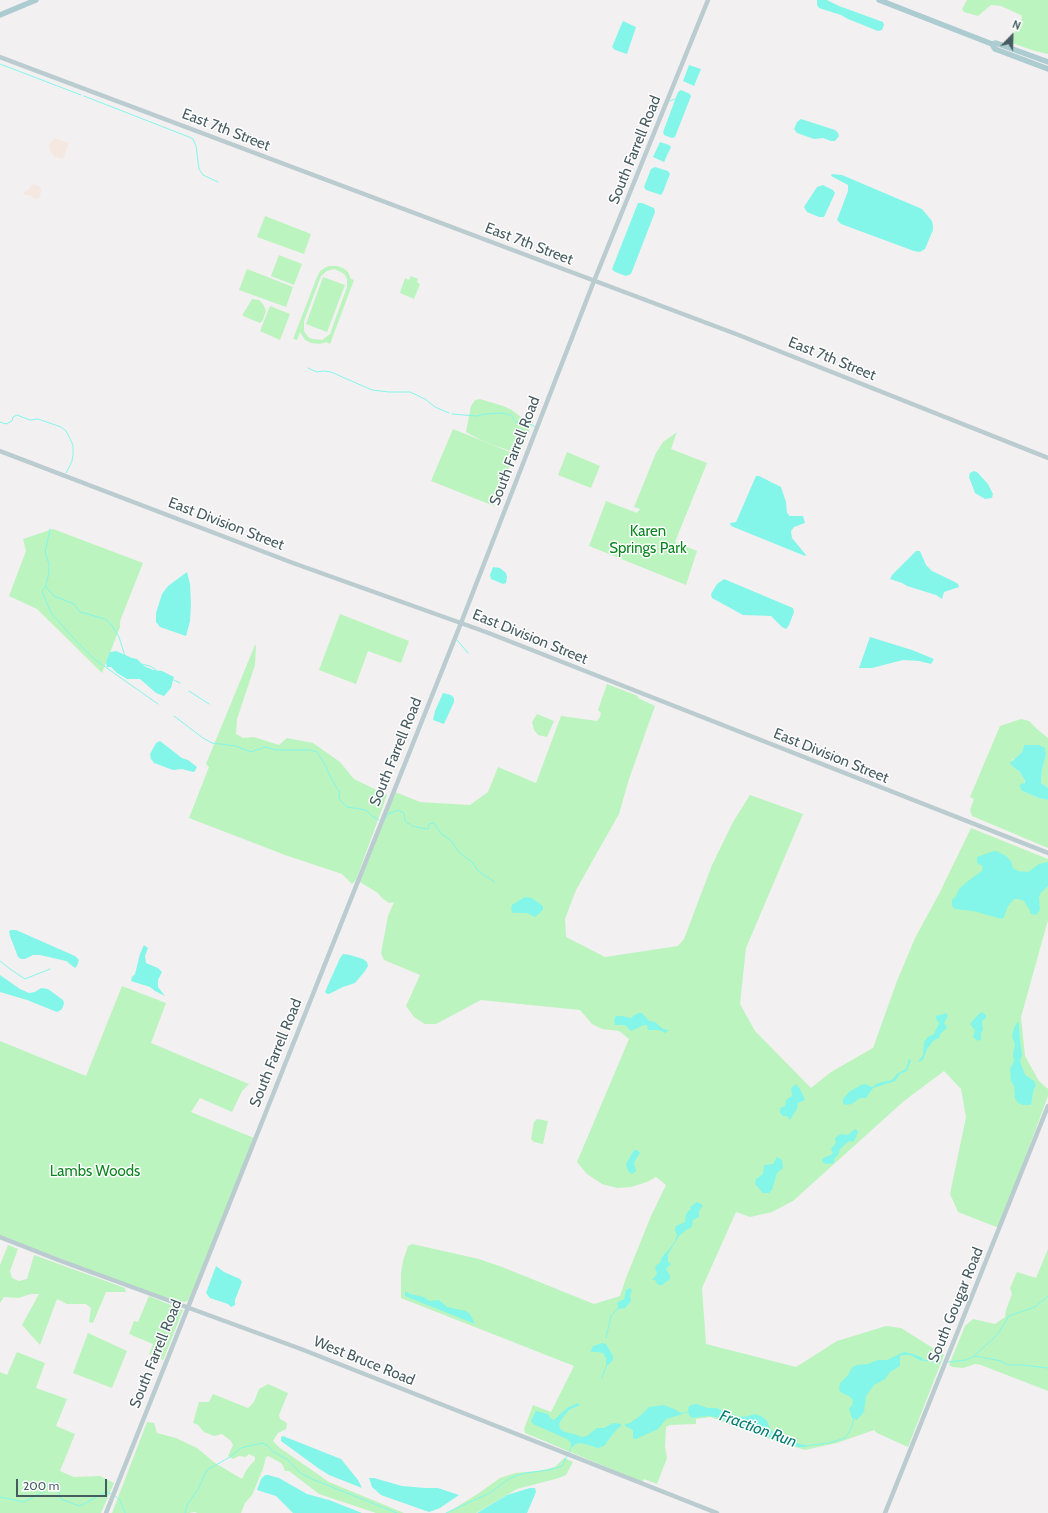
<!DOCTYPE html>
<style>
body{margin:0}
#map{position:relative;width:1048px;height:1513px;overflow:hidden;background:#f3f0f1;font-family:Cabin,sans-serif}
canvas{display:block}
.north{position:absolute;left:992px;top:16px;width:40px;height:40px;-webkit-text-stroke:3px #fff;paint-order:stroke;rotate:23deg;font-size:11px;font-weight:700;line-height:16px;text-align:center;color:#465c60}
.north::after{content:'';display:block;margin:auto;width:14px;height:18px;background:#465c60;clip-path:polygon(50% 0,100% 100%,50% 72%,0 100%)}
.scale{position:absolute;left:16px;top:1479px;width:91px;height:18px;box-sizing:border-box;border:2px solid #465c60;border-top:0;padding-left:5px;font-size:12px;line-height:14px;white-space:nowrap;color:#465c60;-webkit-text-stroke:3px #fff;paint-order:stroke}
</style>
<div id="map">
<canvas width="1048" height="1513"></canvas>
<div class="north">N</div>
<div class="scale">200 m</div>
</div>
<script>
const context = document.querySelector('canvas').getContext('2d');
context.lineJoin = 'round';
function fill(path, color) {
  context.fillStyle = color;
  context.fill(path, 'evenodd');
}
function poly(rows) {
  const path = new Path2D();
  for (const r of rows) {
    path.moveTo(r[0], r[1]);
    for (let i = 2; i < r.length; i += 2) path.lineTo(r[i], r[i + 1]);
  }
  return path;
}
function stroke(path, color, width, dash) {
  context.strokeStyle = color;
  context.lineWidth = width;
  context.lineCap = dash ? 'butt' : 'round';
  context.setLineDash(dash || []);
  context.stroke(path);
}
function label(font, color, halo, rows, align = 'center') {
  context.font = font + ' Cabin,sans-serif';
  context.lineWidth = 3;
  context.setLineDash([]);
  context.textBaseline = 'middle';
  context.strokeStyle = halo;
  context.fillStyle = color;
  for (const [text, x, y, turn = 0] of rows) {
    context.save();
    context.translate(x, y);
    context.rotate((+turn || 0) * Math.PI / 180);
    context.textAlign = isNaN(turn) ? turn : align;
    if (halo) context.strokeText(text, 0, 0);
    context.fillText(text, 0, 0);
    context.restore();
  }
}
fill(poly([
 [967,0,1048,0,1048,54,1035,51,1012,43,1011,40,1022,18,1021,15,1001,6,991,5,978,16,964,12,962,9],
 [265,216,311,234,304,254,257,237],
 [279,255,302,264,294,285,271,276],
 [328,266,337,266,343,268,348,272,351,279,354,280,330,344,326,342,320,344,311,343,305,340,300,332,297,340,293,339,317,277,320,271],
 [334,269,341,272,345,275,347,279,347,287,330,334,322,340,312,339,308,337,304,331,304,321,321,276,327,271],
 [247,269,293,287,286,307,239,290],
 [411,276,418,279,417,282,420,284,414,299,400,293,405,278,409,280],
 [323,277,345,285,327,332,306,324],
 [252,299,259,300,263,304,266,311,263,320,260,323,243,316,243,314],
 [270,306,290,314,280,340,260,331],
 [480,399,503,406,512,410,522,418,533,422,520,452,517,453,496,446,481,440,466,432,471,406,475,400],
 [453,429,515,454,494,506,431,481],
 [677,432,671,449,707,463,675,542,697,551,686,585,589,546,606,501,637,513,640,509,634,507,656,453,663,442],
 [567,452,600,466,591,488,558,475],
 [53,529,143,563,120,621,120,627,102,673,37,609,9,596,26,551,23,539],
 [340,614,409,641,401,663,368,651,356,684,319,670],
 [255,645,256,645,255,665,237,719,236,734,243,738,254,737,279,745,287,738,313,743,340,762,354,779,387,795,356,880,352,884,342,874,285,855,189,818,209,767,206,764],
 [607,684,638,696,638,698,655,706,629,779,619,814,576,890,565,919,566,937,605,957,678,946,684,939,712,865,733,822,750,795,803,814,746,948,740,1004,755,1031,811,1088,831,1072,873,1048,897,981,915,938,939,894,971,828,1048,859,1048,920,1021,1017,1025,1056,1039,1081,1048,1089,1048,1096,999,1228,958,1212,950,1194,966,1117,961,1089,944,1071,904,1101,793,1201,772,1212,750,1217,736,1212,702,1288,706,1344,796,1367,837,1341,886,1326,901,1328,944,1355,908,1447,877,1433,874,1430,837,1443,805,1450,769,1439,711,1417,696,1419,696,1424,670,1425,666,1427,665,1447,667,1458,657,1484,644,1479,642,1482,525,1433,524,1429,533,1405,551,1412,574,1366,401,1298,401,1273,403,1261,408,1246,412,1244,479,1259,502,1267,594,1304,620,1296,626,1278,651,1216,666,1185,656,1177,647,1182,631,1187,617,1188,602,1184,587,1174,577,1162,629,1039,619,1031,602,1029,592,1024,580,1010,481,1000,436,1024,425,1024,414,1017,406,1006,420,975,384,960,381,953,388,916,394,902,389,903,382,898,378,893,360,882,395,792,420,802,470,805,488,792,498,767,536,783,561,716,597,721,600,717,601,713,598,710],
 [537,714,554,721,547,737,538,735,534,730,532,722],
 [1021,719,1029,721,1037,729,1048,738,1048,788,1041,783,1042,770,1046,755,1039,745,1024,745,1022,752,1017,757,1012,760,1012,766,1020,772,1025,781,1022,791,1039,798,1048,800,1048,848,972,816,970,810,974,799,970,797,1000,726],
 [122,986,166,1003,151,1043,249,1084,242,1091,232,1112,200,1098,191,1112,254,1138,189,1300,185,1302,177,1302,82,1267,0,1235,0,1041,86,1076],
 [537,1119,548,1121,543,1144,534,1142,531,1139,534,1122],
 [8,1245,18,1249,10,1271,12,1278,19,1281,27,1279,34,1255,125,1288,126,1292,106,1292,93,1323,89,1322,91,1308,86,1304,67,1304,57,1299,40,1345,22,1325,39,1294,31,1294,18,1298,4,1297,0,1303,0,1265],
 [1048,1249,1048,1391,981,1365,975,1364,963,1368,952,1367,949,1365,965,1326,973,1319,995,1324,1005,1317,1006,1310,1012,1294,1010,1288,1017,1272,1036,1278],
 [149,1296,183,1310,163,1360,149,1354,153,1344,129,1334,134,1321,138,1322],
 [88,1333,127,1351,112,1388,73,1373],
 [17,1352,45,1363,36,1388,67,1399,56,1426,75,1434,60,1471,74,1477,100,1476,114,1483,101,1513,0,1513,0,1372,7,1375],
 [268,1384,288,1393,279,1415,280,1419,287,1423,286,1429,278,1433,273,1441,280,1448,329,1482,404,1513,376,1513,319,1494,289,1471,285,1471,283,1466,281,1463,268,1456,266,1457,263,1469,252,1495,245,1503,241,1513,197,1513,195,1512,189,1513,112,1513,147,1422,154,1423,157,1433,176,1438,197,1448,215,1463,242,1479,247,1469,255,1460,255,1457,249,1454,246,1457,239,1456,233,1459,228,1456,233,1445,231,1441,222,1434,214,1436,204,1432,198,1425,193,1423,199,1402,209,1402,213,1394,248,1408,254,1402,259,1389],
 [564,1458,573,1462,566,1475,559,1478,517,1489,476,1513,447,1513,479,1493,500,1478,515,1473,539,1471,555,1467]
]), '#bbf4be');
fill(poly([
 [54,138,69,143,63,159,55,157,50,151,49,145],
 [33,184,39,186,41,190,40,197,36,200,30,195,25,195,24,192,29,189]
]), '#f5e8e0');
fill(poly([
 [817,0,827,0,839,6,883,22,884,25,882,30,878,31,848,19,841,15,819,8,817,5],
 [623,21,636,27,627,54,615,50,612,47,622,23],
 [689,65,701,69,694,86,683,81],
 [681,90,690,94,691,96,675,137,672,138,664,135,663,132,678,92],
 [801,119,835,130,838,133,839,136,835,141,831,141,823,138,814,139,797,133,794,129,797,122],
 [660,142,669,145,671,147,664,162,653,157],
 [655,167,668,171,670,174,663,192,661,195,646,190,644,187,651,169],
 [832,174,842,175,922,209,932,221,933,226,933,230,925,249,920,252,914,251,841,224,837,220,848,191,848,185,833,177,831,176],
 [823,185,833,190,835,193,824,217,819,217,807,212,804,207,817,187],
 [638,203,642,203,654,208,655,212,631,274,626,276,615,272,612,269],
 [974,471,977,472,988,484,993,494,992,498,985,499,975,493,969,477,970,473],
 [756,476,759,476,781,487,786,502,787,513,790,516,803,516,805,523,794,527,791,531,792,538,806,555,805,556,731,526,730,523,736,522],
 [916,551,920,551,926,565,932,571,955,582,958,584,959,587,944,592,942,599,936,595,907,586,902,583,890,579,892,575],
 [493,567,500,568,506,573,507,577,506,583,503,584,491,579,490,575],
 [187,572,190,584,191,603,190,621,186,636,160,627,156,622,156,613,162,594,168,586],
 [724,579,793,608,794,612,789,625,786,629,782,627,771,616,743,615,712,598,711,594,717,584],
 [870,637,912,650,934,659,931,664,919,661,903,660,872,668,859,668],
 [116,651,132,658,137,659,144,666,153,670,162,671,174,677,171,688,164,696,156,693,140,679,127,679,117,673,111,667,107,667,106,662,110,652],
 [443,693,451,695,454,698,454,702,444,724,433,720,435,711],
 [160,741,182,758,188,760,197,767,195,771,193,772,182,769,173,770,154,763,151,759,150,754,156,743],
 [1024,745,1039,745,1045,748,1046,755,1042,770,1041,783,1048,788,1048,800,1039,798,1022,791,1020,787,1020,784,1025,783,1025,781,1020,772,1012,766,1010,763,1022,752],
 [994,851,999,852,1006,856,1011,861,1013,868,1018,871,1028,872,1039,864,1048,862,1048,886,1040,894,1039,897,1040,910,1036,915,1031,914,1029,909,1024,901,1018,899,1014,899,1008,906,1004,917,1002,919,973,911,955,909,952,906,952,900,956,896,959,889,968,881,982,871,983,866,978,864,977,862,977,857],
 [525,897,532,898,543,906,543,909,541,912,535,917,527,913,513,913,511,910,512,905],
 [11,930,16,930,75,956,79,960,77,966,75,968,66,961,40,955,33,955,25,959,21,959,18,957,10,936,9,931],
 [144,945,148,948,145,956,146,963,158,968,162,972,158,980,158,987,165,996,155,991,150,987,131,981,132,977,135,974,140,954],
 [343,954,350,955,363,959,367,962,368,966,365,971,355,983,343,987,329,994,327,994,325,992,328,985,340,958],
 [0,975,20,989,29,993,35,992,41,988,48,989,63,1000,64,1003,63,1007,61,1010,57,1012,27,1000,0,992],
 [982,1012,986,1015,986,1018,982,1021,983,1030,981,1032,981,1039,978,1041,973,1037,975,1030,970,1024,979,1014],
 [638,1013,642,1013,649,1021,655,1022,663,1029,669,1030,665,1033,659,1030,648,1030,647,1025,644,1025,631,1031,625,1025,615,1025,614,1020,616,1016,622,1016,631,1018],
 [946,1013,948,1016,944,1023,947,1027,946,1029,941,1033,939,1038,933,1041,927,1049,923,1060,918,1062,923,1055,924,1042,928,1037,934,1034,939,1023,936,1019,936,1016],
 [1018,1021,1019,1024,1020,1040,1022,1055,1020,1061,1025,1075,1034,1081,1036,1085,1033,1092,1031,1105,1023,1105,1018,1103,1015,1098,1014,1086,1011,1081,1010,1069,1014,1061,1013,1054,1015,1045,1012,1036,1014,1028],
 [909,1059,911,1060,907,1071,900,1074,895,1081,873,1088,866,1098,860,1098,852,1104,845,1105,843,1103,843,1099,849,1092,861,1085,865,1084,872,1087,878,1083,892,1080,897,1074,906,1069],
 [796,1084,800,1089,805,1100,798,1103,797,1109,790,1120,787,1116,783,1116,780,1113,780,1108,785,1106,786,1100,792,1096,791,1088],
 [855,1129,857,1130,858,1132,855,1139,853,1142,849,1141,840,1149,838,1155,834,1159,834,1163,827,1164,823,1163,822,1160,823,1158,831,1155,833,1153,831,1149,836,1143,835,1139,836,1137,841,1134,848,1135],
 [634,1150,637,1150,640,1153,634,1162,636,1171,632,1174,628,1171,626,1164],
 [777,1157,782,1160,783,1168,777,1173,772,1190,769,1193,763,1193,755,1184,756,1179,763,1174,764,1165,773,1164],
 [697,1202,703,1205,699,1211,699,1217,693,1220,692,1227,686,1230,679,1236,668,1254,668,1262,671,1264,666,1269,670,1276,670,1279,662,1285,658,1285,655,1280,652,1280,657,1274,655,1266,660,1263,662,1257,671,1247,675,1241,677,1235,675,1230,676,1226,685,1222,686,1214,689,1210,691,1210,690,1207],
 [216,1266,224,1272,240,1279,242,1282,235,1300,235,1305,231,1307,228,1304,210,1298,206,1293],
 [630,1288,632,1290,630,1295,631,1301,625,1308,619,1309,617,1303,624,1299,626,1290],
 [405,1291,410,1294,424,1297,429,1301,439,1300,447,1307,466,1311,470,1314,475,1324,405,1296],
 [602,1343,606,1344,613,1356,613,1360,608,1365,606,1364,606,1358,603,1353,597,1352,591,1352,591,1351,593,1346],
 [904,1352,913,1354,923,1358,922,1361,910,1355,901,1355,900,1357,900,1366,890,1372,885,1379,874,1385,866,1396,864,1412,857,1420,852,1418,849,1409,852,1405,853,1400,849,1396,842,1393,839,1390,840,1383,848,1375,851,1369,856,1365,868,1364,878,1360,887,1360],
 [578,1403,580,1405,569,1410,561,1420,559,1424,560,1429,565,1432,574,1434,582,1437,587,1436,597,1428,604,1428,613,1423,621,1424,621,1426,616,1430,604,1446,598,1448,581,1443,576,1444,572,1447,571,1447,571,1443,567,1439,533,1424,531,1421,536,1411,548,1414,550,1418,554,1420,567,1408],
 [696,1404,708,1408,716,1408,737,1416,744,1417,755,1414,761,1416,767,1421,770,1429,776,1434,800,1444,805,1445,806,1447,799,1447,785,1444,763,1434,716,1417,708,1416,692,1418,689,1415,688,1408,691,1405],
 [664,1405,674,1409,683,1414,666,1419,658,1429,636,1439,633,1438,633,1430,625,1426,625,1424,630,1423,640,1416,649,1407],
 [283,1436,341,1459,358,1480,362,1488,329,1475,318,1468,281,1441,281,1437],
 [265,1475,268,1475,279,1478,307,1494,329,1500,362,1513,293,1513,276,1496,257,1490,261,1479],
 [369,1478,374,1478,402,1486,425,1488,438,1488,459,1495,440,1508,429,1512,381,1495,372,1487],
 [530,1488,535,1488,536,1492,527,1513,477,1513,507,1495]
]), '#83f6e9');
stroke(poly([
 [0,64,81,95],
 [84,96,189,137,193,139,196,146,199,169,203,175,218,182],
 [670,101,675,99],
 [308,368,317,372,323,371,331,372,372,390,389,392,410,392,425,399,435,407,449,413],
 [452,414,476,416,486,414,502,413,511,415,517,423,529,423,535,427],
 [0,422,6,424,12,421,13,417,17,415,30,420,38,419,61,427,66,431,73,445,73,454,72,461,66,473],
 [50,529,45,552,49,564,49,572,46,586,42,591,51,613,75,640,94,659,158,704],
 [46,587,54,596,74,604,80,612,105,619,111,624,119,637,125,656],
 [457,640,468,653],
 [141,664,150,666,156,670],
 [174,680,180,683],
 [189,691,209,704],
 [174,716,203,738,212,743,236,746,251,752,265,747,277,750,310,750,317,752,327,768,327,770,336,787,340,792,339,797,340,800,347,807,366,810,372,816,379,820],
 [385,819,388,814,398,810,404,813,405,821,412,826,426,829,428,829,429,824,434,823,442,835,445,836,451,841,460,853,473,863,478,871,495,882],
 [0,961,10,969,25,979,50,969],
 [606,1338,611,1316,619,1307],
 [975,1355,997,1335,1009,1316,1035,1307,1048,1296],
 [922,1360,928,1361],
 [931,1361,940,1363],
 [948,1362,966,1360,975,1356,1001,1361,1008,1365,1022,1365,1048,1368],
 [602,1378,607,1364],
 [682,1413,689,1412],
 [805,1446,829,1443,845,1438,851,1429,854,1418],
 [569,1453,571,1447],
 [114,1495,120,1500,125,1513],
 [0,1497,24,1502,43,1492,48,1485,55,1482,60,1488,59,1493,61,1499,74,1504,80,1506,106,1492,111,1494],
 [185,1513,187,1505,198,1489,207,1470,230,1457,241,1448,262,1443,267,1445,272,1451,288,1460,300,1473,312,1479,397,1513],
 [446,1513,490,1493,510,1478,525,1473,549,1470,562,1466,567,1456]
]), '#83f6e9', 1);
stroke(poly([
 [0,57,736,334,1048,458],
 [0,451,293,563,486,632,1048,853],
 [0,1237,61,1261,301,1349,717,1513],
 [106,1513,461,623,594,281,708,0],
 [885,1513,1048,1106]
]), '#bacccf', 4.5);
stroke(poly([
 [879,0,992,44,996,43,1048,62],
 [0,15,36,0],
 [992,44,995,49,1048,69]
]), '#adccd2', 5.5);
label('15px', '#465c60', '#fff', [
 ["East 7th Street",226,130,21],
 ["South Farrell Road",635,150,-68],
 ["East 7th Street",529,244,21],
 ["East 7th Street",832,359,22],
 ["South Farrell Road",515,451,-69],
 ["East Division Street",226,524,21],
 ["East Division Street",530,637,22],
 ["South Farrell Road",396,752,-68],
 ["East Division Street",831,756,22],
 ["South Farrell Road",276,1053,-68],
 ["South Gougar Road",956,1305,-68],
 ["South Farrell Road",156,1354,-68],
 ["West Bruce Road",364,1361,22]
]);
label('15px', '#0d8522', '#fff', [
 ["Karen",648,532],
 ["Springs Park",648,549],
 ["Lambs Woods",95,1172]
]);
label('italic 16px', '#067e71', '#fff', [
 ["Fraction Run",758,1429,20]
]);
</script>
